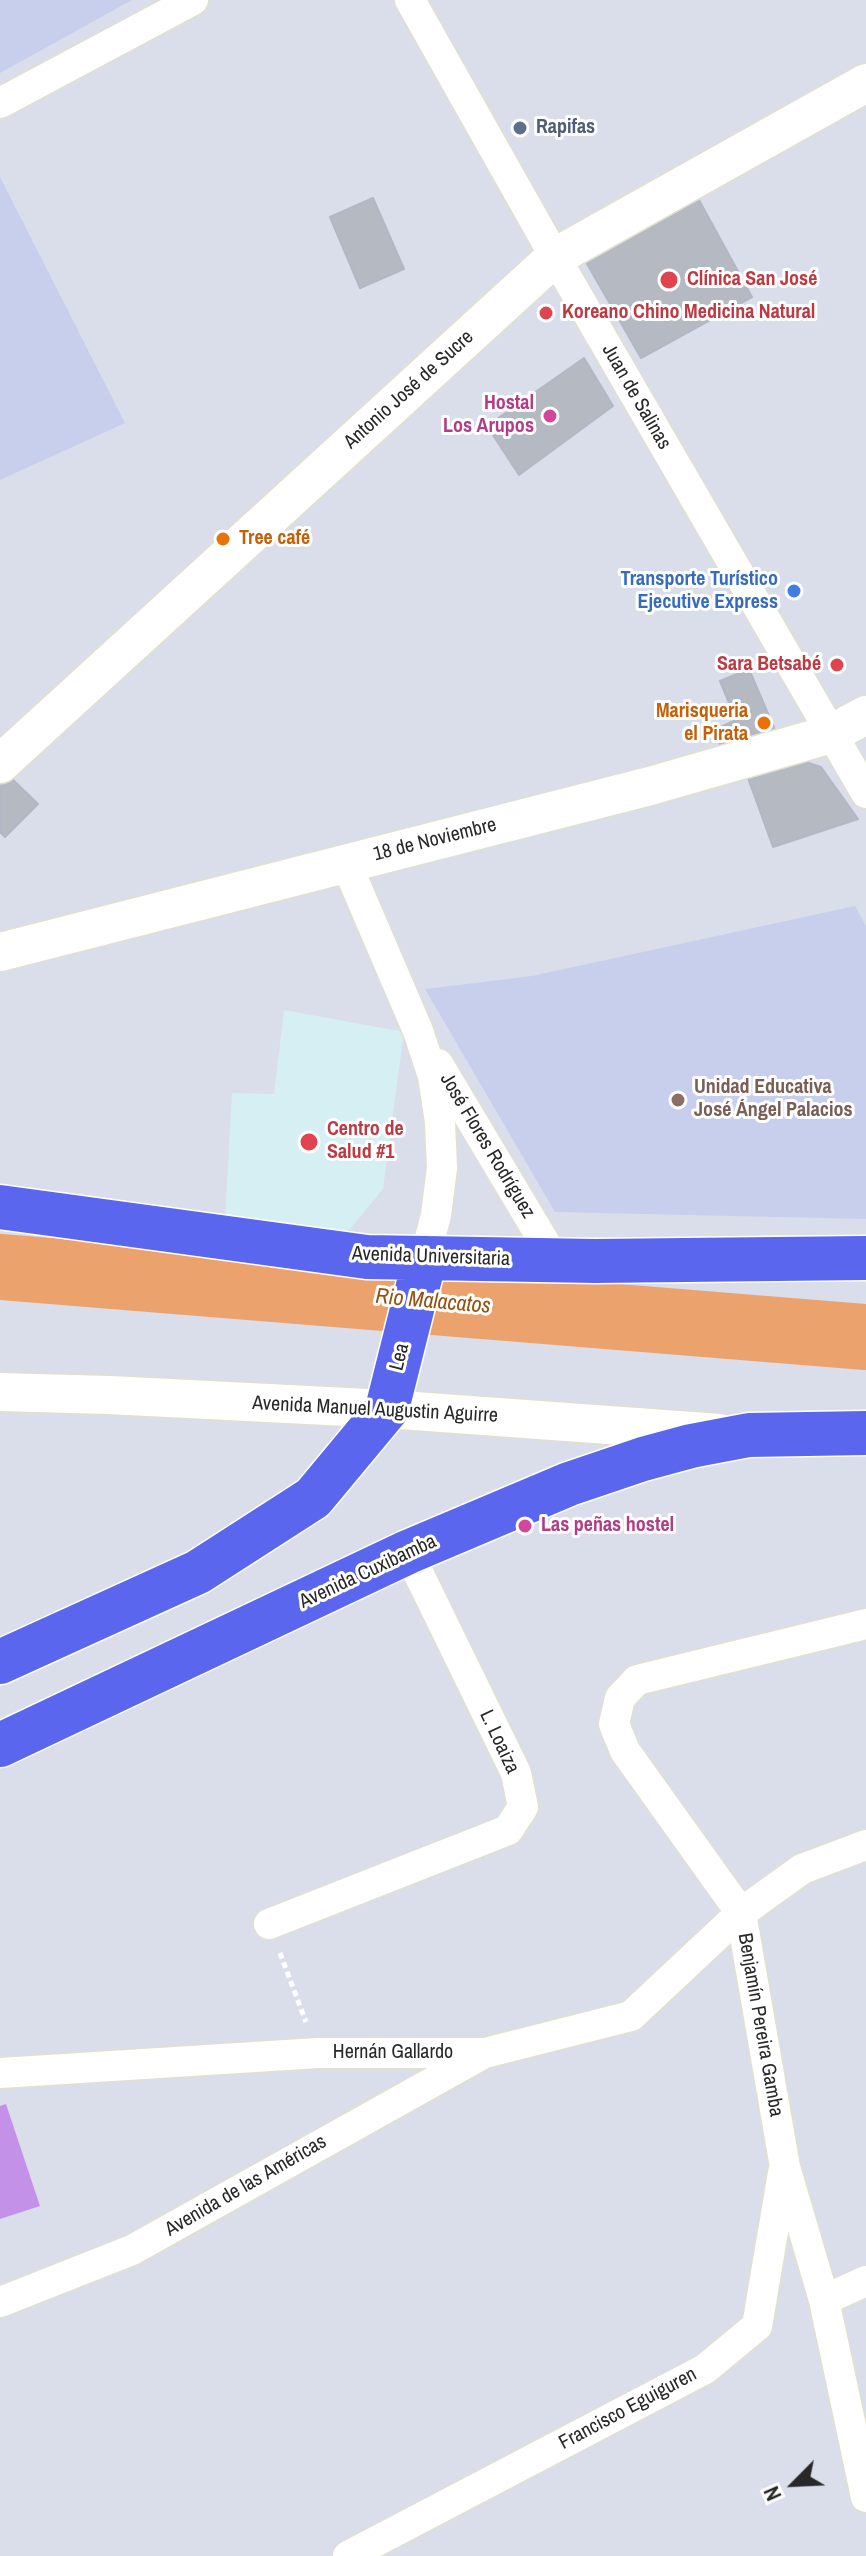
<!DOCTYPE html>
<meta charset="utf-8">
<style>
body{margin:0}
#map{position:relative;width:866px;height:2556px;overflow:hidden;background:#d9deea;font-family:"Archivo Narrow",sans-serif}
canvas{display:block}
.north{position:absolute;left:754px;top:2444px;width:80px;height:80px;-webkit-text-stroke:6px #fff;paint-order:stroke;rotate:246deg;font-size:22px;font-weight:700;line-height:32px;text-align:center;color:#282828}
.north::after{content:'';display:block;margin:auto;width:28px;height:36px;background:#282828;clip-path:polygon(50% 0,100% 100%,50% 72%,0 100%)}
</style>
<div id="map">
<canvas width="866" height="2556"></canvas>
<div class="north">N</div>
</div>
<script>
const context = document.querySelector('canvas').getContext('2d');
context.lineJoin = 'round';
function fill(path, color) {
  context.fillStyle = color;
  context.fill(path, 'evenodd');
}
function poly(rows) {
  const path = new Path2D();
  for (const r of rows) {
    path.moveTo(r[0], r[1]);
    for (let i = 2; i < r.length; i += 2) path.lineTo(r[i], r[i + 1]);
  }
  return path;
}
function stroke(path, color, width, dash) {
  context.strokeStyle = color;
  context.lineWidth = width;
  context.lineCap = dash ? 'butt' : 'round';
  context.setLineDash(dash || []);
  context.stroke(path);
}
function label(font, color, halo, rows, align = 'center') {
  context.font = font + ' "Archivo Narrow",sans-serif';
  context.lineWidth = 6;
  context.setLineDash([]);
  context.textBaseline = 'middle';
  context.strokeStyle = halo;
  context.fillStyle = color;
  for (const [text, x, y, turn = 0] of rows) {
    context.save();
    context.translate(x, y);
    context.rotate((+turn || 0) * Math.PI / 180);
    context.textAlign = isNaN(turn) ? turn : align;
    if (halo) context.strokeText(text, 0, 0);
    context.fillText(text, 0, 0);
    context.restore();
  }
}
fill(poly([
 [0,0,132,0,0,73],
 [0,177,125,423,0,480],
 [855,906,866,926,866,1219,555,1212,425,989,532,976]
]), '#c8cfec');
fill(poly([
 [284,1010,404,1032,383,1189,346,1234,225,1220,232,1093,274,1094]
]), '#d6eff2');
fill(poly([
 [6,2104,40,2206,0,2219,0,2106]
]), '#c491e8');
stroke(poly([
 [0,1267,866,1337]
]), '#eca26c', 66);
const building = poly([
 [373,198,404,269,360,288,330,217,373,198],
 [699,200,752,297,641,358,586,262,699,200],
 [584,358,613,406,519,475,487,426,584,358],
 [749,669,775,730,723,752,714,730,736,720,720,681,749,669],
 [806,762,821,767,858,819,773,847,748,778,806,762],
 [8,775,38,804,5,837,0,832,0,783,8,775]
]);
fill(building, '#b5b9c2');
stroke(building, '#b3b7c5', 2);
const minor = poly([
 [410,0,555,257,866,793],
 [0,103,193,0],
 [346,863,418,1031,433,1076,440,1122,442,1168,436,1215,425,1258],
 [438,1064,555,1260],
 [866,1624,637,1680,620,1698,614,1724,625,1751,741,1913,785,2167,824,2300,866,2497],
 [269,1924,508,1830,523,1807,516,1773,408,1552],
 [0,2073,318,2053,485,2053,631,2016,741,1913,802,1869,866,1845],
 [824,2300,866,2281],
 [0,2302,132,2250,481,2055],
 [348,2556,705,2369,757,2326,783,2173]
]);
const tertiary = poly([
 [0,764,555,257,866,83],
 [0,952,650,786,831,734,866,715],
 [0,1392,109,1395,387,1409,719,1433]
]);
const primary = poly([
 [0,1207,367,1257,595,1261,866,1258],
 [0,1662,198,1572,313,1498,387,1409,425,1258],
 [0,1745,408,1552,569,1484,643,1459,691,1446,749,1435,866,1433]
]);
stroke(minor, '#e1e0cf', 33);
stroke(tertiary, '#e1e0cf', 41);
stroke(primary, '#fff', 47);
stroke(poly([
 [280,1953,306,2022]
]), '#fff', 5, [6, 4]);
stroke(minor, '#fff', 30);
stroke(tertiary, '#fff', 38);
stroke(primary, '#5a66ee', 44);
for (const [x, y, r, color] of [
 [520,128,8,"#5c6f8a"],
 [669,280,10,"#e0444e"],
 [546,313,8,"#e0444e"],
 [550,416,8,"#d1479c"],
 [223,539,8,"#e8710a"],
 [794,591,8,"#3f7fe0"],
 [837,665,8,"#e0444e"],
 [764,723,8,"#e8710a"],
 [678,1100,8,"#8d6e63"],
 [309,1142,10,"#e0444e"],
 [525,1526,8,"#d1479c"]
]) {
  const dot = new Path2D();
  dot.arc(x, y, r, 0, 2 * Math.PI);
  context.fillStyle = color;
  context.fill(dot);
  stroke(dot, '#fff', 3);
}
label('bold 20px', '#4e5e75', '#fff', [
 ["Rapifas",536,128]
], 'left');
label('bold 20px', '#be3a42', '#fff', [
 ["Clínica San José",687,280],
 ["Koreano Chino Medicina Natural",562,313],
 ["Sara Betsabé",821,665,"right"],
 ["Centro de",327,1130],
 ["Salud #1",327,1153]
], 'left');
label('20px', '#282828', '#fff', [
 ["Antonio José de Sucre",409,390,-42],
 ["Juan de Salinas",636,397,60],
 ["18 de Noviembre",435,840,-14],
 ["José Flores Rodríguez",487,1146,59],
 ["Avenida Universitaria",431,1257,2],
 ["Lea",400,1357,-76],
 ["Avenida Manuel Augustin Aguirre",375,1410,3],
 ["Avenida Cuxibamba",368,1572,-25],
 ["L. Loaiza",499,1742,65],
 ["Benjamín Pereira Gamba",760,2025,80],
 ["Hernán Gallardo",393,2053],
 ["Avenida de las Américas",246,2186,-30],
 ["Francisco Eguiguren",628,2409,-28]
]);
label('bold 20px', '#b23c85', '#fff', [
 ["Hostal",534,404],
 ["Los Arupos",534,427],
 ["Las peñas hostel",541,1526,"left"]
], 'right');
label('bold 20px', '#c56008', '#fff', [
 ["Tree café",239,539],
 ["Marisqueria",748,712,"right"],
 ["el Pirata",748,735,"right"]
], 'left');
label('bold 20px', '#366cbe', '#fff', [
 ["Transporte Turístico",778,580],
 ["Ejecutive Express",778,603]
], 'right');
label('bold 20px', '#785e54', '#fff', [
 ["Unidad Educativa",694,1088],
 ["José Ángel Palacios",694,1111]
], 'left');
label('italic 22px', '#95510f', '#fff', [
 ["Rio Malacatos",433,1302,5]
]);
</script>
